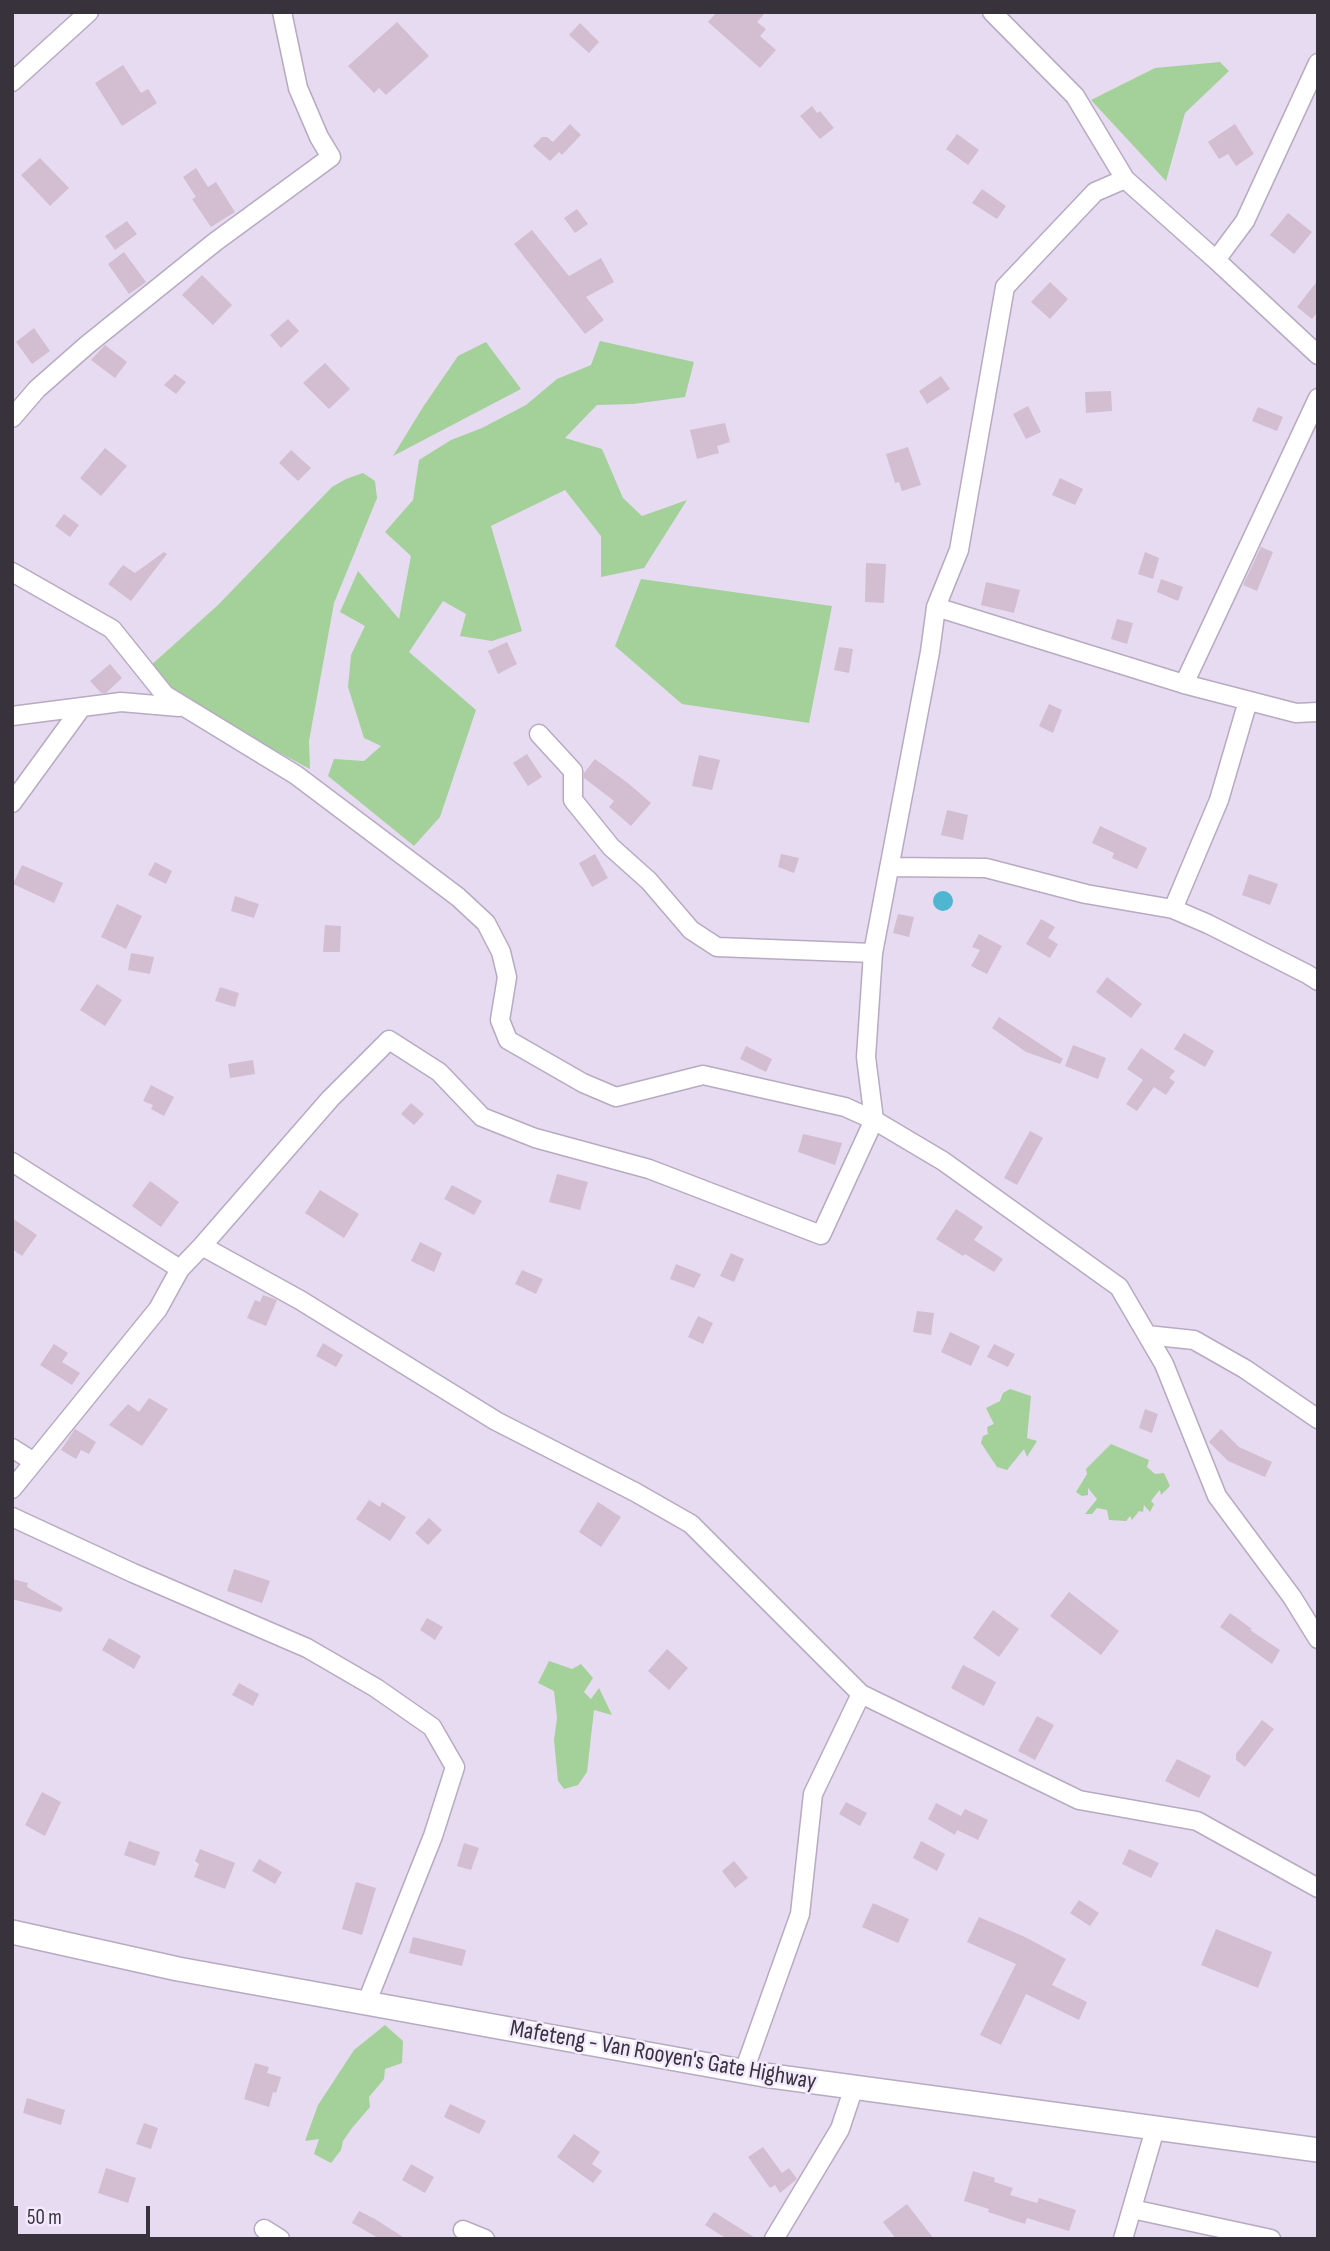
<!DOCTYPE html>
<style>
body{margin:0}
#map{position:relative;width:1330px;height:2251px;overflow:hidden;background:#e7dbf2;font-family:"Sofia Sans Condensed",sans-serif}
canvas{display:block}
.frame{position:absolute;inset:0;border:14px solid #37323b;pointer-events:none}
.scale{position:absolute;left:14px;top:2206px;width:136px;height:32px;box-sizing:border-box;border:4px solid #37323b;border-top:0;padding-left:9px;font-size:21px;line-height:24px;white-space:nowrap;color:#37323b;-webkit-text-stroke:5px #f3e9fc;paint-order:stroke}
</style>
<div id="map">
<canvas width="1330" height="2251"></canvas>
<div class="frame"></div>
<div class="scale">50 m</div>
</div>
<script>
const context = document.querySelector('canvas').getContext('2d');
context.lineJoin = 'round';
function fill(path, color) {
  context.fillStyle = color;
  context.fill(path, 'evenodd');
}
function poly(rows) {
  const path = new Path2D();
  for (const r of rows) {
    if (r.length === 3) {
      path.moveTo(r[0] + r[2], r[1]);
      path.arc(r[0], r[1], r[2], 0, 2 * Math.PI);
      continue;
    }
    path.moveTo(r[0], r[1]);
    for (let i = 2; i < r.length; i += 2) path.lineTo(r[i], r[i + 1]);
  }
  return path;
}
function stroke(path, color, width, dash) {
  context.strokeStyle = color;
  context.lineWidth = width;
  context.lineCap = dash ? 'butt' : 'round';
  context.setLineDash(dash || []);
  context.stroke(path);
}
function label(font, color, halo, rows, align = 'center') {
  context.font = font + ' "Sofia Sans Condensed",sans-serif';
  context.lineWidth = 5;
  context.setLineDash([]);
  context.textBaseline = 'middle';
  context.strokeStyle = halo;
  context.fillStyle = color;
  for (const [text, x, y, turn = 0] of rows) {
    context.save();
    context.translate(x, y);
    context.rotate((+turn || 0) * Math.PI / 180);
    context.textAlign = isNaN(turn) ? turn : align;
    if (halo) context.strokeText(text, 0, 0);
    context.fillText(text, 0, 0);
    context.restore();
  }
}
fill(poly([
 [1220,62,1229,71,1185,113,1166,181,1091,100,1155,68],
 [600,341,694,362,685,397,633,404,597,405,565,438,602,449,623,498,642,516,687,500,644,568,601,577,601,536,565,490,491,526,522,631,492,641,460,636,466,614,443,601,409,652,476,710,440,817,414,846,328,776,334,759,364,761,381,746,364,738,348,687,351,655,365,626,340,612,358,571,399,619,411,556,385,532,413,500,419,460,451,440,482,428,526,405,557,379,591,365],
 [486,342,521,389,393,456,423,407,458,356],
 [363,473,375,481,377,498,334,603,309,741,310,769,181,700,149,667,218,605,332,487,346,479],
 [641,579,832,606,809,723,682,704,615,646],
 [1010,1389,1031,1396,1027,1438,1037,1441,1027,1457,1024,1449,1007,1470,997,1467,981,1443,983,1436,988,1434,987,1427,994,1424,986,1408,1000,1401,1003,1393],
 [1111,1444,1149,1460,1147,1467,1155,1474,1164,1473,1170,1486,1161,1495,1160,1490,1157,1493,1151,1501,1154,1504,1150,1512,1144,1505,1143,1512,1139,1511,1132,1520,1130,1516,1126,1521,1109,1520,1107,1510,1097,1508,1092,1514,1085,1514,1097,1499,1088,1488,1088,1495,1082,1496,1076,1492,1087,1474,1086,1469],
 [549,1661,572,1669,581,1664,593,1678,584,1692,591,1699,599,1688,612,1715,594,1710,587,1772,578,1785,564,1789,558,1781,554,1740,557,1718,554,1691,538,1683],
 [385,2025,403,2041,402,2063,385,2069,384,2079,369,2097,370,2107,352,2128,343,2141,341,2150,331,2163,314,2154,319,2139,305,2141,318,2105,354,2050]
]), '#a4d09a');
fill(poly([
 [943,901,10]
]), '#4eb6d0');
fill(poly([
 [717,12,766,12,757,22,766,29,760,36,776,50,760,68,708,22],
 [397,22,429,56,386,95,379,88,374,93,348,66],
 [580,23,599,42,589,53,569,35],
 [123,65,141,93,148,89,157,103,122,126,95,83],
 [812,106,817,113,820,111,834,128,820,139,800,116],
 [570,124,581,135,562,155,559,152,550,161,533,146,542,137,547,137,553,142],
 [1235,124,1254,154,1236,166,1228,154,1219,159,1208,142],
 [957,134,979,150,968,165,946,149],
 [40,158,69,188,50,206,21,175],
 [196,168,208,187,216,182,235,212,211,227,192,199,196,197,183,177],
 [982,189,1006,206,997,219,972,203],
 [577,209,588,224,575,233,564,218],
 [1288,213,1312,232,1294,254,1270,235],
 [127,221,137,234,115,250,105,236],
 [532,230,569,276,601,258,614,282,586,297,604,320,585,334,514,244],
 [124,252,146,282,129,294,108,264],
 [202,275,232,305,213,325,182,295],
 [1318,280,1318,312,1312,319,1297,307],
 [1050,282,1068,299,1050,319,1031,302],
 [288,319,299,331,281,348,270,335],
 [34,328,50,351,32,364,16,342],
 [105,345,127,362,115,378,91,360],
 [325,363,350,389,329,409,303,383],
 [175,374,186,382,176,394,164,385],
 [941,376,950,389,927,404,919,391],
 [1111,391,1112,411,1086,413,1085,392],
 [1028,406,1041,432,1026,439,1013,414],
 [1258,407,1283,417,1277,431,1252,421],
 [725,423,730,442,717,446,719,453,697,459,690,430],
 [908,447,921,485,902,491,899,482,895,483,886,454],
 [105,448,127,466,101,496,80,478],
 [291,450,311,468,298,481,279,463],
 [1060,478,1083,489,1075,505,1052,495],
 [64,514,79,525,70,537,55,526],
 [1261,547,1273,552,1257,591,1243,585],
 [164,552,167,554,131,601,108,584,123,565,135,573],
 [1145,552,1159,558,1153,579,1138,574],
 [866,563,886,564,884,603,865,602],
 [1161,579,1183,587,1178,601,1157,592],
 [986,582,1020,590,1014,613,981,605],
 [1117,619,1133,623,1127,644,1111,639],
 [507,642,517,664,498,674,488,651],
 [839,647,853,649,849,673,834,670],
 [110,664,122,678,106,693,101,693,90,681],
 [1049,704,1062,710,1053,733,1039,726],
 [527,754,542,777,528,786,513,763],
 [699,755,720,760,712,790,692,786],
 [595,759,629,784,651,803,631,826,609,807,614,801,584,778,584,773],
 [947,810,968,815,963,840,941,835],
 [1100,826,1147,848,1137,869,1112,858,1114,853,1092,843],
 [595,854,608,878,592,887,579,863],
 [781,854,799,858,794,873,778,867],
 [155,862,172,871,166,884,148,875],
 [22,865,63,883,54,903,13,884],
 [1249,874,1278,884,1270,905,1242,895],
 [235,896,259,904,254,918,231,911],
 [117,904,142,916,126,949,101,937],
 [898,914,914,917,909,937,893,933],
 [1041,919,1055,927,1048,938,1058,944,1050,958,1026,944],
 [325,925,341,926,340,952,323,952],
 [979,934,1002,946,987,974,971,966,980,950,972,947],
 [131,953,154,957,150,974,128,970],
 [1107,977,1142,1004,1131,1018,1096,992],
 [97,984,122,1000,105,1026,80,1010],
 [220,987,239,993,235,1007,215,1001],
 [999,1017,1063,1059,1060,1064,1026,1052,992,1028],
 [1184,1033,1214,1051,1205,1067,1174,1049],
 [1073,1045,1106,1058,1098,1079,1065,1066],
 [746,1046,772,1059,766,1072,740,1059],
 [1141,1048,1175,1071,1169,1078,1175,1082,1166,1095,1154,1087,1137,1111,1126,1104,1143,1080,1127,1069],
 [253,1060,255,1074,230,1078,228,1064],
 [151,1085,174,1097,164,1116,151,1109,153,1105,143,1101],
 [411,1103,424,1114,414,1125,401,1114],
 [1030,1131,1043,1138,1017,1185,1004,1178],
 [803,1134,842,1143,835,1165,798,1152],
 [557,1174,588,1182,580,1210,549,1202],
 [150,1181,179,1202,161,1227,132,1206],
 [452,1185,482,1201,474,1215,444,1199],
 [320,1190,359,1214,344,1238,305,1213],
 [956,1209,983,1227,974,1240,1003,1259,994,1272,965,1254,963,1256,936,1239],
 [12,1218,37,1235,22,1256,12,1249],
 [420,1242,442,1253,434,1272,411,1261],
 [731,1253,744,1259,734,1282,720,1276],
 [676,1264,701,1274,694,1288,670,1279],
 [522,1270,543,1279,536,1294,515,1284],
 [263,1295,277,1300,266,1326,247,1318,255,1300,260,1302],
 [917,1311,934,1313,931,1335,913,1332],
 [698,1316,713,1323,703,1344,688,1337],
 [950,1332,980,1346,971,1366,941,1352],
 [323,1343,343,1355,336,1367,316,1356],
 [54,1344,68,1353,62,1362,80,1373,72,1385,40,1365],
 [994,1344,1015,1354,1008,1367,987,1357],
 [149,1398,168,1409,142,1446,109,1425,128,1404,139,1412],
 [1145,1409,1158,1414,1152,1433,1139,1428],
 [75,1429,96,1442,89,1454,81,1450,76,1459,61,1450],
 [1221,1429,1239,1447,1272,1462,1265,1477,1228,1461,1209,1442],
 [369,1500,380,1507,382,1502,406,1517,390,1541,356,1519],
 [598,1502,621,1517,601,1547,579,1532],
 [429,1518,442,1530,428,1545,415,1533],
 [234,1569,270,1581,262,1603,227,1591],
 [12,1579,28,1583,27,1587,63,1608,61,1612,12,1599],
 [1069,1592,1119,1631,1101,1655,1050,1616],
 [993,1610,1019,1629,999,1657,973,1638],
 [1230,1613,1252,1629,1250,1630,1280,1650,1272,1664,1220,1627],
 [427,1618,443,1627,435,1640,420,1630],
 [109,1638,141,1656,134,1669,102,1650],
 [667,1649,688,1668,669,1690,648,1671],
 [963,1665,996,1682,984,1706,951,1688],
 [239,1683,259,1694,253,1706,232,1695],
 [1037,1716,1054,1725,1035,1760,1018,1751],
 [1262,1720,1274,1729,1245,1767,1236,1760,1236,1754],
 [1177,1759,1211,1776,1199,1798,1165,1781],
 [42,1792,61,1802,45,1836,25,1825],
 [846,1802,867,1813,860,1826,839,1814],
 [936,1803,961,1816,965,1809,988,1820,978,1840,957,1830,955,1835,928,1819],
 [129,1841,160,1852,155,1866,124,1855],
 [921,1841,945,1854,937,1871,913,1858],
 [464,1843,479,1848,471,1870,457,1866],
 [200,1849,235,1863,225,1889,194,1877,199,1864,195,1861],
 [1129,1849,1159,1863,1151,1878,1122,1864],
 [259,1859,282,1872,275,1884,252,1871],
 [734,1861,748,1878,735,1888,722,1871],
 [356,1882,376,1888,362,1935,342,1929],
 [1079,1900,1099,1913,1090,1926,1070,1913],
 [873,1903,909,1919,898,1943,862,1927],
 [979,1917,1025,1937,1066,1959,1052,1985,1087,2002,1079,2020,1026,1994,1001,2045,980,2035,1016,1964,967,1942],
 [1216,1929,1272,1952,1258,1988,1201,1965],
 [413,1937,466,1950,462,1966,409,1953],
 [255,2063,269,2067,267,2073,281,2077,276,2093,273,2092,269,2107,244,2099],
 [27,2098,65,2110,61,2125,23,2113],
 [450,2104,486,2121,479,2134,444,2117],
 [144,2123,158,2128,151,2149,136,2144],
 [574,2134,600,2152,592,2164,602,2171,593,2183,557,2157],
 [763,2147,782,2173,789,2168,797,2179,780,2193,775,2185,770,2188,748,2157],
 [411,2164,434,2177,425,2193,402,2180],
 [106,2168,136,2178,128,2203,98,2193],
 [973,2171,995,2178,994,2182,1013,2188,1010,2195,1037,2203,1039,2198,1076,2210,1069,2231,1027,2218,1025,2224,988,2212,989,2209,964,2201],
 [907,2204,934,2239,896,2239,883,2222],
 [359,2211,375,2219,406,2239,380,2239,352,2223],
 [714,2212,757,2239,727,2239,705,2225]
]), '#d3bdd0');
const minor = poly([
 [992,12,1075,96,1125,179],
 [1318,63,1245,221,1216,260,1125,179,1095,192,1005,287,959,550,936,607,930,652,873,953,866,1057,874,1120,943,1161,1119,1287,1164,1364,1217,1496,1292,1597,1318,1639],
 [12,82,89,12],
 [1216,260,1318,355],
 [12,418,37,389,87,345,215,242,331,157,319,137,298,88,282,12],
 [12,572,112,629,165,695,296,775,458,897,486,923,501,952,507,977,500,1020,508,1040,583,1083,616,1097,703,1075,845,1107,874,1120,821,1235,649,1169,535,1138,482,1117,439,1072,389,1040,330,1099,202,1246,180,1269,158,1309,12,1489],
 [936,607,1184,684,1296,713,1318,712],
 [1184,684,1318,398],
 [12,716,121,702,179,707],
 [539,734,573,771,573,800,611,847,649,881,691,930,717,947,873,953],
 [12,803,82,707],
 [889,867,986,868,1086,894,1173,909,1208,924,1307,974,1318,981],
 [1173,909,1219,800,1248,701],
 [12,1162,180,1269],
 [202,1246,300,1300,496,1421,635,1492,691,1524,861,1694,1079,1800,1197,1821,1318,1888],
 [1147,1335,1194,1340,1245,1369,1318,1419],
 [12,1448,34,1462],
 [12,1517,133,1573,307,1648,376,1688,432,1727,455,1767,433,1836,366,2004],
 [744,2071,800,1914,813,1794,861,1694],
 [1132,2209,1271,2239],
 [264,2229,280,2239],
 [463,2230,485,2239],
 [774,2239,840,2129,854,2087],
 [1123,2239,1155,2129]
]);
const major = poly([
 [12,1932,178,1969,764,2075,1318,2150]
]);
stroke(minor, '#b7aac1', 21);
stroke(major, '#b7aac1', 26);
stroke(minor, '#fff', 18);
stroke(major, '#fff', 23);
label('24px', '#37323b', '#f3e9fc', [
 ["Mafeteng - Van Rooyen's Gate Highway",663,2056,10]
]);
</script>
